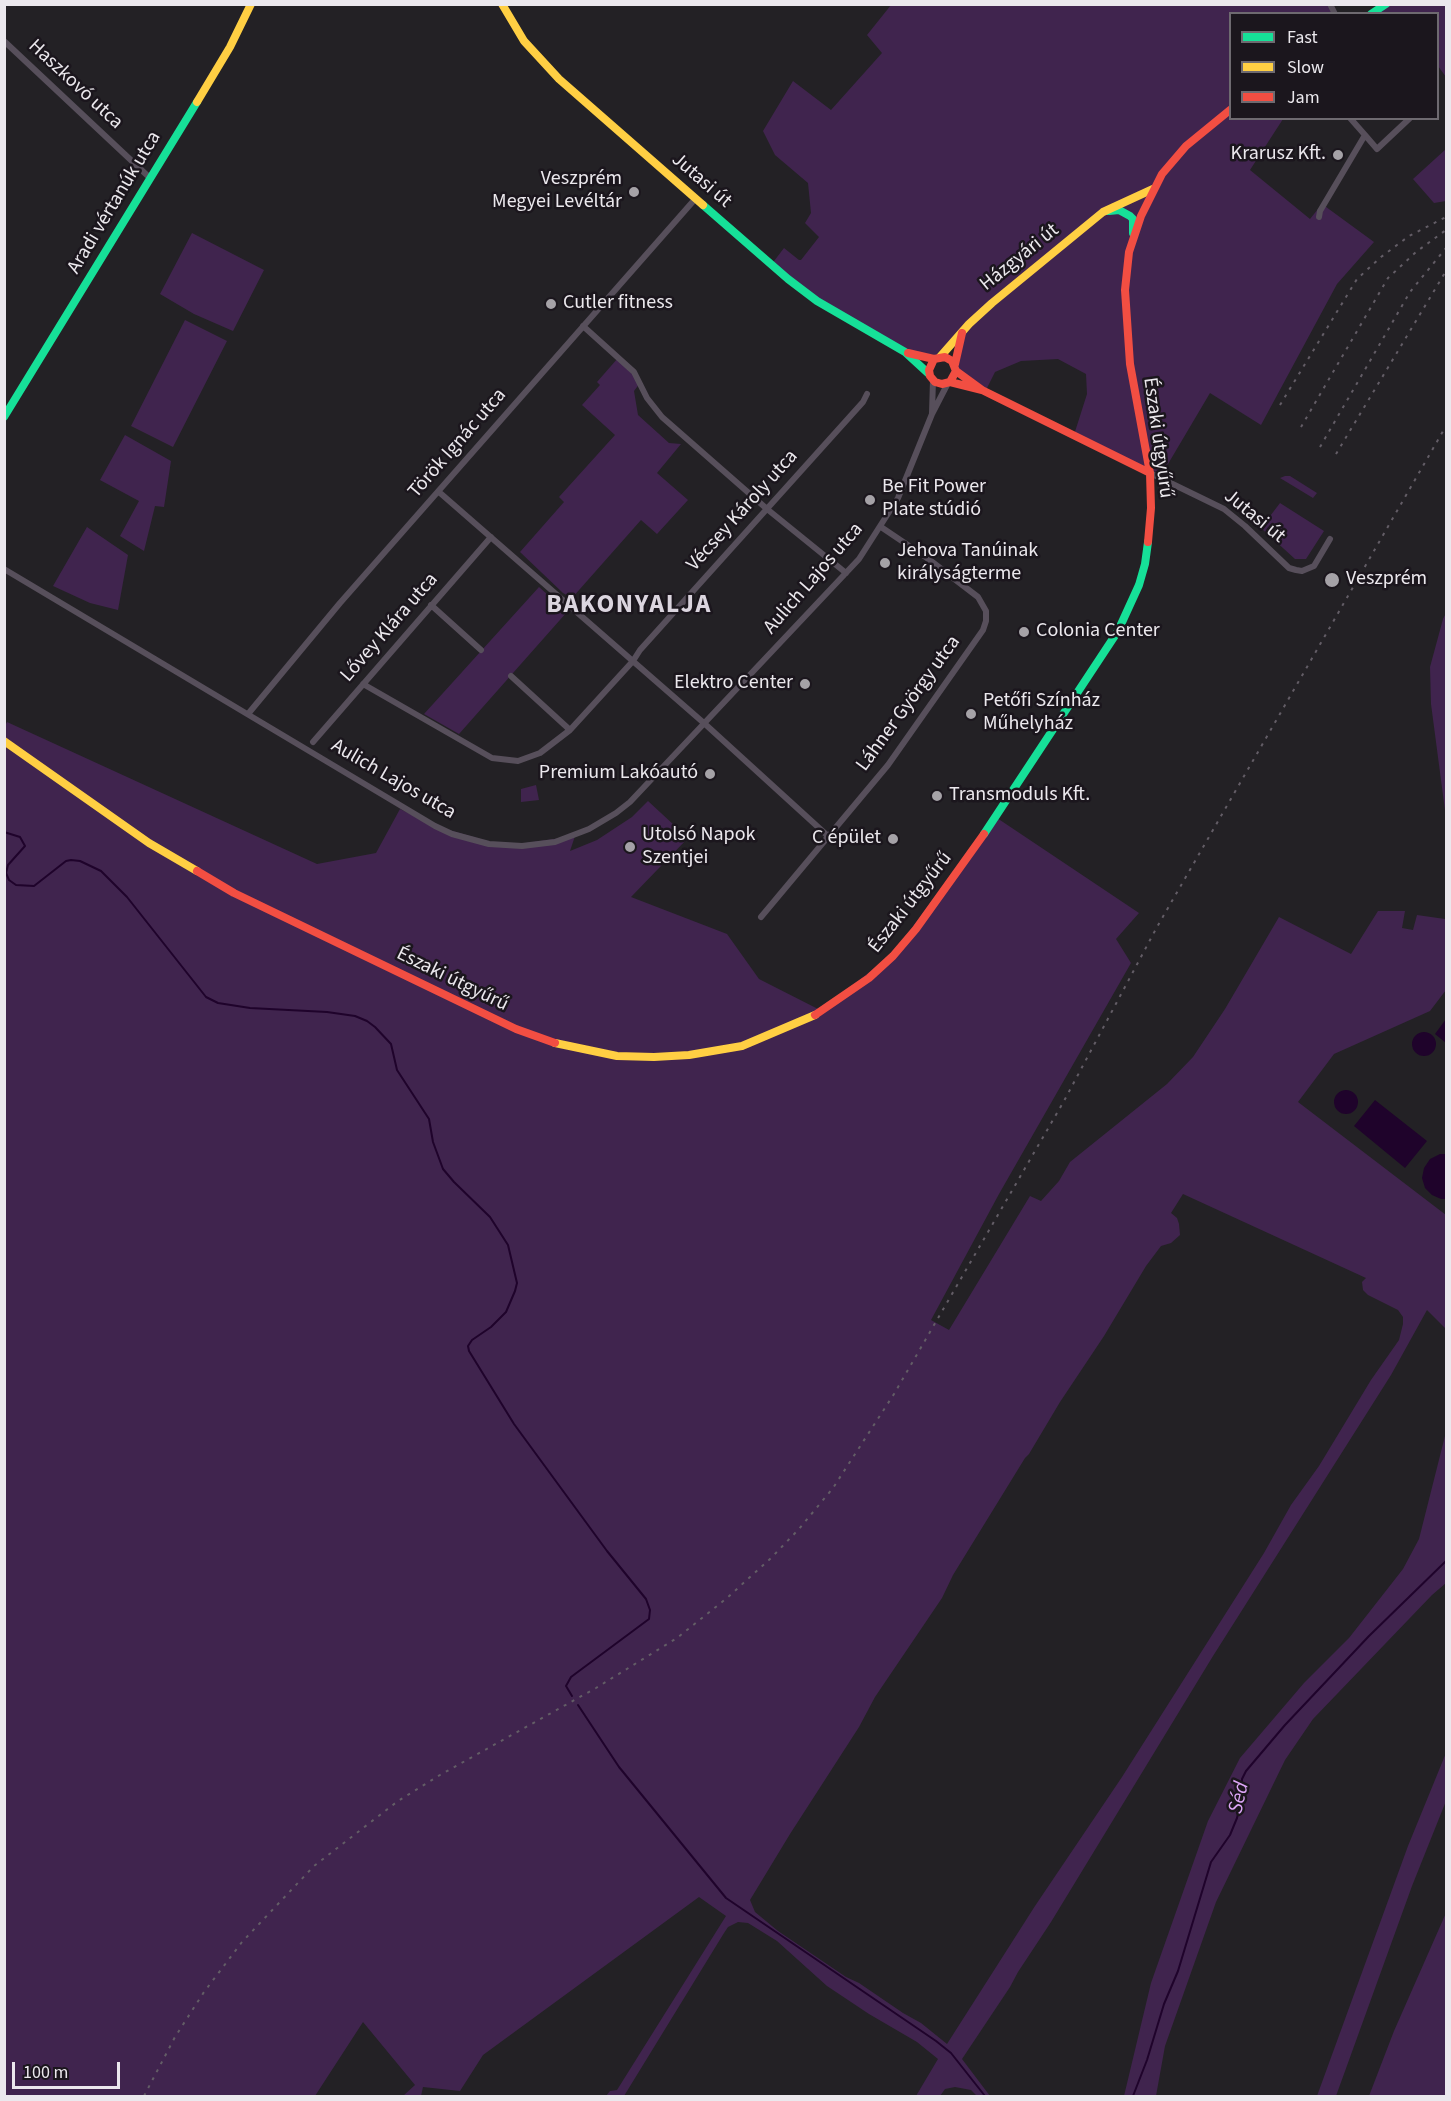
<!DOCTYPE html>
<meta charset="utf-8">
<style>
body{margin:0}
#map{position:relative;width:1451px;height:2101px;overflow:hidden;background:#232125;font-family:"Source Sans 3",sans-serif}
canvas{display:block}
.frame{position:absolute;inset:0;border:6px solid #ebe8ed;pointer-events:none}
.legend{position:absolute;left:1229px;top:12px;width:210px;height:108px;box-sizing:border-box;background:#1b161d;border:2px solid #6e6a70;margin:0;padding:8px 10px;list-style:none;font-size:18px;color:#ebe8ed}
.legend li{display:flex;align-items:center;gap:12px;height:30px}
.legend b{width:30px;border:2px solid #6e6a70}
.scale{position:absolute;left:12px;top:2062px;width:108px;height:27px;box-sizing:border-box;border:3px solid #ebe8ed;border-top:0;padding-left:8px;font-size:18px;line-height:21px;white-space:nowrap;color:#ebe8ed;-webkit-text-stroke:4px #1b161d;paint-order:stroke}
</style>
<div id="map">
<canvas width="1451" height="2101"></canvas>
<div class="frame"></div>
<ul class="legend">
<li><b style="height:8px;background:#16e098"></b>Fast</li>
<li><b style="height:8px;background:#ffcf43"></b>Slow</li>
<li><b style="height:8px;background:#f24e42"></b>Jam</li>
</ul>
<div class="scale">100 m</div>
</div>
<script>
const context = document.querySelector('canvas').getContext('2d');
context.lineJoin = 'round';
function fill(path, color) {
  context.fillStyle = color;
  context.fill(path, 'evenodd');
}
function poly(rows) {
  const path = new Path2D();
  for (const r of rows) {
    if (r.length === 3) {
      path.moveTo(r[0] + r[2], r[1]);
      path.arc(r[0], r[1], r[2], 0, 2 * Math.PI);
      continue;
    }
    path.moveTo(r[0], r[1]);
    for (let i = 2; i < r.length; i += 2) path.lineTo(r[i], r[i + 1]);
  }
  return path;
}
function stroke(path, color, width, dash) {
  context.strokeStyle = color;
  context.lineWidth = width;
  context.lineCap = dash ? 'butt' : 'round';
  context.setLineDash(dash || []);
  context.stroke(path);
}
function label(font, color, halo, rows, align = 'center') {
  context.font = font + ' "Source Sans 3",sans-serif';
  context.lineWidth = 5;
  context.setLineDash([]);
  context.textBaseline = 'middle';
  context.strokeStyle = halo;
  context.fillStyle = color;
  for (const [text, x, y, turn = 0] of rows) {
    context.save();
    context.translate(x, y);
    context.rotate((+turn || 0) * Math.PI / 180);
    context.textAlign = isNaN(turn) ? turn : align;
    if (halo) context.strokeText(text, 0, 0);
    context.fillText(text, 0, 0);
    context.restore();
  }
}
fill(poly([
 [891,5,1328,5,1334,13,1230,14,1230,118,1283,119,1250,170,1310,219,1322,204,1374,242,1337,284,1261,425,1210,393,1168,464,1157,471,1147,473,1073,438,1087,394,1086,374,1058,359,1021,361,995,372,985,392,957,370,962,337,940,356,898,349,815,302,771,265,784,248,799,260,801,260,819,237,805,223,811,213,808,183,775,155,763,131,793,81,831,110,882,53,867,35],
 [1387,5,1446,5,1446,77,1438,66,1438,14,1372,14],
 [1446,149,1446,201,1434,203,1413,179],
 [192,233,264,270,233,331,194,314,160,294],
 [185,320,227,341,173,447,131,426],
 [618,358,640,383,634,391,638,415,669,443,681,444,657,473,688,500,657,534,641,520,572,598,563,593,520,552,564,502,559,497,615,435,582,405,600,385,597,382],
 [125,435,171,461,164,507,155,506,144,551,120,536,139,501,100,480],
 [1285,476,1290,476,1317,493,1313,498,1280,478],
 [1280,503,1324,531,1306,559,1295,559,1261,528],
 [87,527,128,555,118,610,90,603,53,586],
 [539,587,567,612,459,734,424,714],
 [1446,613,1446,818,1431,704,1430,667,1443,619],
 [7,722,317,864,376,853,400,809,435,826,505,846,575,836,570,851,597,840,632,817,648,801,688,838,631,897,727,934,759,979,820,1010,892,955,994,816,1139,913,1116,939,1131,963,999,1194,931,1320,949,1330,1030,1196,1041,1201,1059,1181,1070,1162,1167,1084,1193,1057,1225,1009,1279,917,1351,954,1378,911,1405,911,1402,928,1413,930,1417,915,1445,919,1446,915,1446,990,1430,1011,1334,1054,1298,1102,1446,1215,1446,1329,1427,1310,1391,1375,1213,1656,1051,1922,1018,1972,1010,1987,962,2059,990,2096,977,2096,971,2090,955,2087,945,2089,940,2096,916,2096,938,2059,917,2042,869,2014,827,1986,777,1941,748,1923,738,1922,728,1927,724,1933,624,2096,606,2096,610,2091,617,2090,726,1916,699,1897,483,2055,460,2091,423,2087,421,2096,403,2096,415,2085,363,2022,315,2096,5,2096,4,728],
 [1183,1194,1366,1278,1362,1282,1363,1290,1368,1295,1398,1310,1403,1317,1403,1324,1399,1340,1371,1380,1319,1466,1291,1505,1264,1553,1122,1777,1035,1906,947,2044,921,2023,903,2013,859,1983,846,1977,778,1931,755,1912,750,1900,790,1834,859,1727,875,1697,942,1598,953,1575,1025,1458,1029,1454,1060,1402,1104,1336,1146,1266,1161,1246,1171,1243,1180,1235,1179,1224,1177,1218,1171,1213],
 [536,785,539,800,521,802,521,789],
 [1446,1432,1446,1583,1432,1595,1313,1719,1285,1760,1216,1902,1165,2046,1156,2096,1124,2096,1151,1983,1208,1821,1240,1758,1304,1683,1349,1638,1403,1569,1419,1539],
 [1446,1753,1446,1801,1412,1886,1336,2096,1317,2096,1408,1846],
 [1446,1913,1446,2096,1369,2096,1394,2031]
]), '#40244e');
fill(poly([
 [1446,1019,1446,1043,1435,1034],
 [1424,1044,12],
 [1346,1102,12],
 [1375,1100,1427,1141,1405,1168,1354,1126],
 [1440,1154,1446,1154,1446,1199,1441,1199,1432,1195,1425,1188,1422,1178,1424,1168,1430,1159]
]), '#1f032b');
stroke(poly([
 [4,832,20,837,25,846,8,865,6,873,9,880,16,885,34,886,66,861,71,860,80,861,101,871,127,897,206,997,218,1003,250,1008,327,1012,355,1016,367,1021,375,1027,391,1044,397,1070,429,1119,433,1142,443,1169,454,1182,490,1217,508,1245,517,1283,515,1291,506,1312,491,1327,472,1340,468,1346,469,1351,514,1424,607,1551,646,1599,650,1610,649,1619,571,1677,566,1686,572,1696],
 [578,1705,619,1767,726,1898,936,2041,951,2053,985,2096],
 [1133,2096,1147,2060,1164,2004,1178,1971,1211,1862,1230,1835,1237,1818,1241,1801,1242,1779,1246,1771,1285,1725,1369,1636,1446,1561]
]), '#1f032b', 2);
stroke(poly([
 [1330,4,1335,14],
 [4,41,150,178],
 [1365,135,1377,149,1410,118],
 [1319,217,1320,211,1365,135,1350,118],
 [583,326,634,372,647,398,662,417,767,509,846,573],
 [932,413,933,380],
 [1150,473,1224,509,1245,526,1289,568,1296,570,1302,571,1314,566,1330,539],
 [439,492,705,724,829,837],
 [4,569,435,826,452,834,489,844,522,846,555,842,589,829,616,813,630,802,859,559,898,498,932,414,948,383],
 [431,605,481,650],
 [511,676,570,730],
 [363,684,492,758,518,761,540,753,570,730,633,661,640,650,863,402,867,394],
 [248,714,340,603,696,198],
 [313,742,491,537],
 [761,917,888,765,983,630,986,621,986,611,978,597,927,558,881,527]
]), '#574f5b', 6);
stroke(poly([
 [1371,14,1386,4],
 [703,205,788,279,817,301,905,352,929,374],
 [1109,211,1119,210,1130,216,1133,219,1133,233],
 [4,417,197,102],
 [984,834,1118,631,1139,585,1145,564,1148,542]
]), '#16e098', 8);
stroke(poly([
 [502,4,524,41,559,79,703,205],
 [197,102,230,47,251,4],
 [940,357,969,324,992,303,1103,212,1153,189],
 [4,741,149,843,197,871],
 [555,1043,617,1056,654,1057,689,1055,742,1046,815,1015]
]), '#ffcf43', 8);
stroke(poly([
 [908,353,934,359],
 [955,364,962,333],
 [956,371,982,390],
 [950,382,956,371,952,361,945,357,934,359,929,370,930,376,935,382,942,384,950,382,982,390,1150,473],
 [1148,542,1151,508,1150,473,1130,364,1125,290,1129,252,1141,216,1162,174,1186,146,1230,110],
 [197,871,234,893,516,1029,555,1043],
 [815,1015,869,978,893,956,916,929,984,834]
]), '#f24e42', 8);
stroke(poly([
 [1280,405,1357,279,1381,257,1409,236,1446,217],
 [1301,427,1388,278,1416,252,1446,230],
 [1320,447,1410,292,1446,248],
 [1336,454,1446,271],
 [144,2096,175,2037,204,1992,242,1942,314,1866,398,1801,440,1775,596,1688,677,1638,727,1598,771,1558,799,1529,833,1488,894,1394,1064,1101,1157,927,1446,426]
]), '#635d66', 2, [3, 6]);
for (const [x, y, r, color] of [
 [1338,155,6,"#a5a2a7"],
 [634,192,6,"#a5a2a7"],
 [551,304,6,"#a5a2a7"],
 [870,500,6,"#a5a2a7"],
 [885,563,6,"#a5a2a7"],
 [1332,580,8,"#a5a2a7"],
 [1024,632,6,"#a5a2a7"],
 [805,684,6,"#a5a2a7"],
 [971,714,6,"#a5a2a7"],
 [710,774,6,"#a5a2a7"],
 [937,796,6,"#a5a2a7"],
 [893,839,6,"#a5a2a7"],
 [630,847,6,"#a5a2a7"]
]) {
  const dot = new Path2D();
  dot.arc(x, y, r, 0, 2 * Math.PI);
  context.fillStyle = color;
  context.fill(dot);
  stroke(dot, '#1b161d', 2);
}
label('20px', '#ebe8ed', '#1b161d', [
 ["Haszkovó utca",75,85,43],
 ["Jutasi út",701,181,41],
 ["Aradi vértanúk utca",115,203,-59],
 ["Házgyári út",1020,258,-39],
 ["Északi útgyűrű",1157,438,82],
 ["Török Ignác utca",458,444,-49],
 ["Vécsey Károly utca",743,511,-48],
 ["Jutasi út",1254,517,39],
 ["Aulich Lajos utca",814,579,-49],
 ["Lővey Klára utca",390,628,-49],
 ["Láhner György utca",909,704,-54],
 ["Aulich Lajos utca",393,780,30],
 ["Északi útgyűrű",911,903,-52],
 ["Északi útgyűrű",452,980,26]
]);
label('20px', '#ebe8ed', '#1b161d', [
 ["Krarusz Kft.",1326,155,"right"],
 ["Veszprém",622,180,"right"],
 ["Megyei Levéltár",622,203,"right"],
 ["Cutler fitness",563,304],
 ["Be Fit Power",882,488],
 ["Plate stúdió",882,511],
 ["Jehova Tanúinak",897,552],
 ["királyságterme",897,575],
 ["Veszprém",1346,580],
 ["Colonia Center",1036,632],
 ["Elektro Center",793,684,"right"],
 ["Petőfi Színház",983,702],
 ["Műhelyház",983,725],
 ["Premium Lakóautó",698,774,"right"],
 ["Transmoduls Kft.",949,796],
 ["Utolsó Napok",642,836],
 ["Szentjei",642,859],
 ["C épület",881,839,"right"]
], 'left');
label('italic 21px', '#dca5f6', '#1b161d', [
 ["Séd",1240,1798,-77]
]);
context.letterSpacing = '1.5px';
label('bold 26px', '#dbd5df', '#1b161d', [
 ["BAKONYALJA",629,606]
]);
context.letterSpacing = '0px';
</script>
